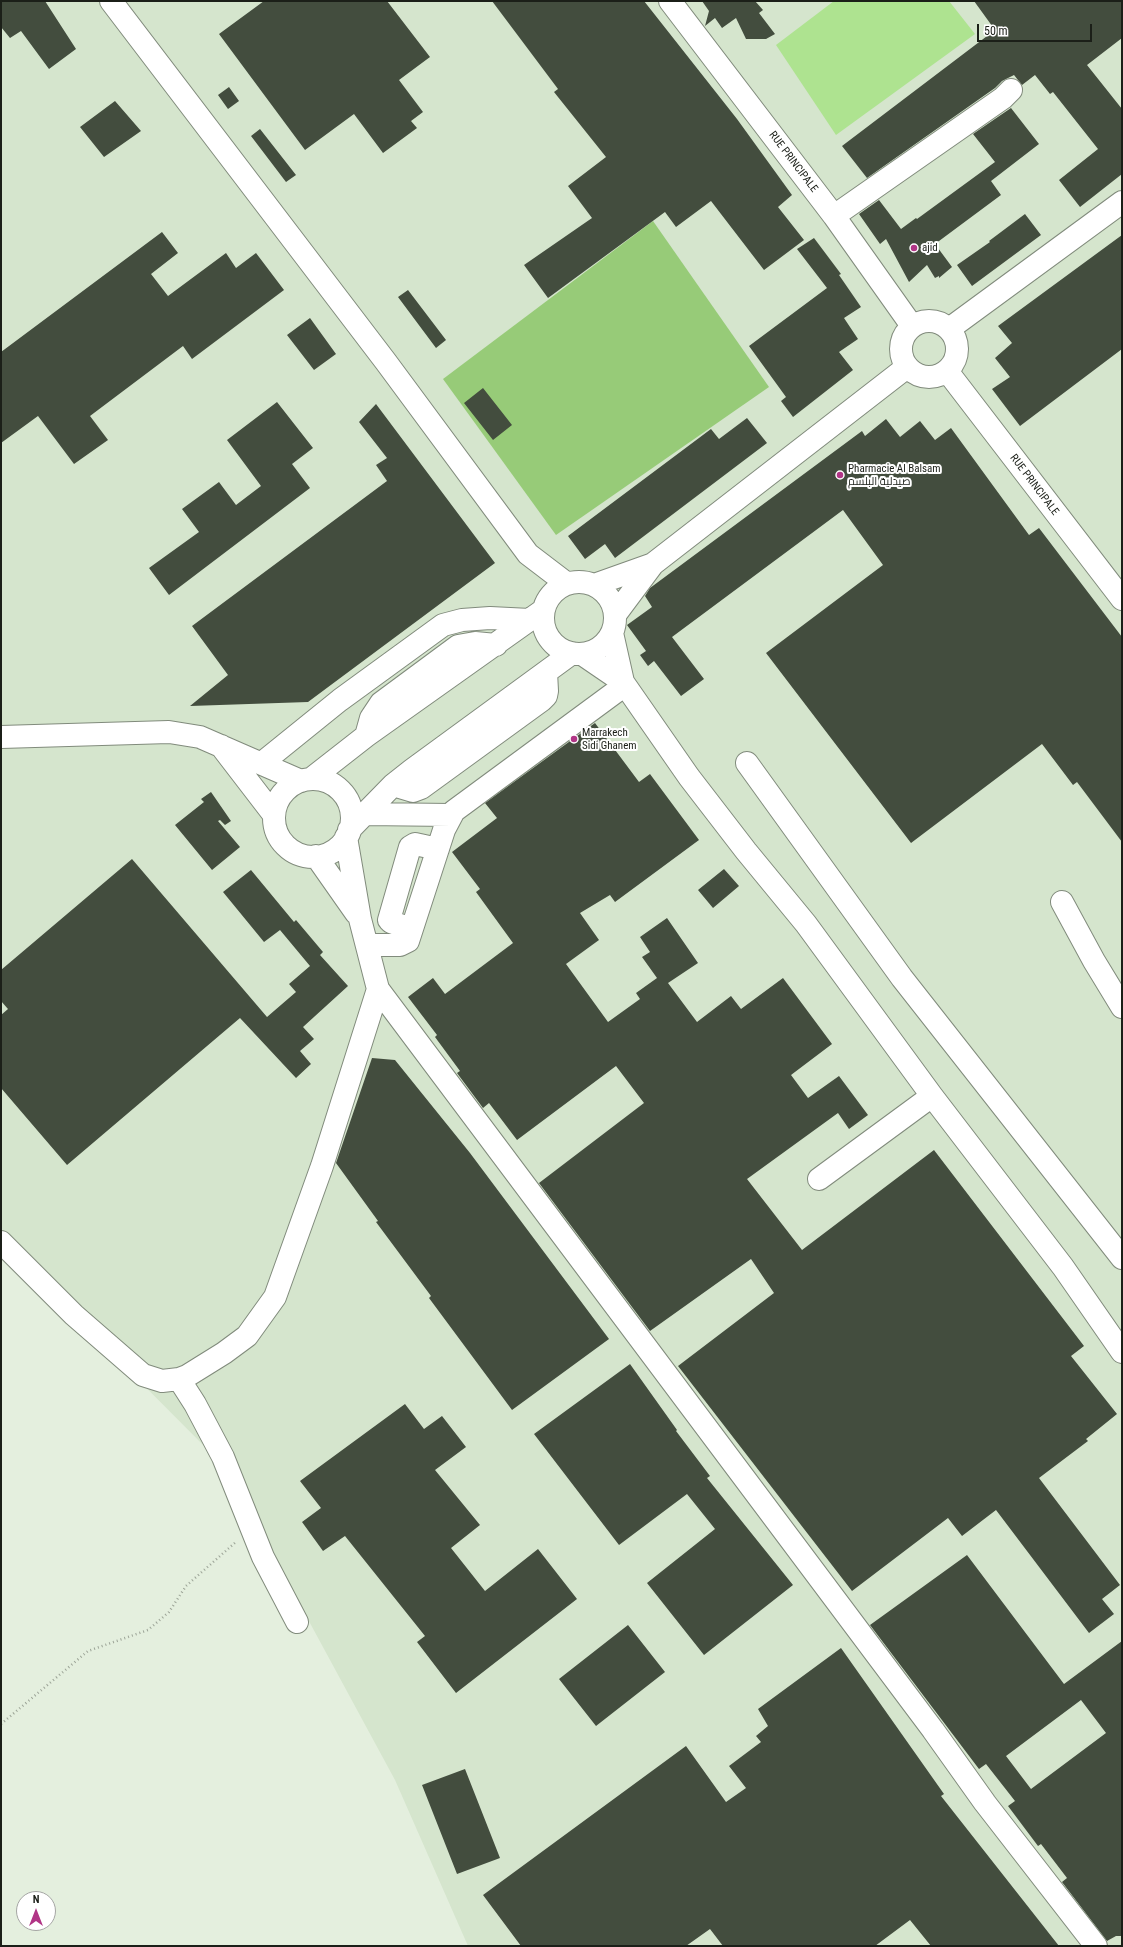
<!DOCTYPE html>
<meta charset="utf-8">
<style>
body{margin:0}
#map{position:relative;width:1123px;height:1947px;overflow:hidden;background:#e4efde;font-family:"Roboto Condensed",sans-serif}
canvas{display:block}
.frame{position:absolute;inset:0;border:2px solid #1b1f18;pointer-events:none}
.north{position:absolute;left:16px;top:1891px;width:40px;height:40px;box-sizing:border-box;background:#fff;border:1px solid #a4a5a3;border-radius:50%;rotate:0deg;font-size:11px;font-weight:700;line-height:16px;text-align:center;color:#1b1f18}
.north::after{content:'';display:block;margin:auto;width:14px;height:18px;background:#b13586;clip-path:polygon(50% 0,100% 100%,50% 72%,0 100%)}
.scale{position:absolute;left:977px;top:24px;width:115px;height:18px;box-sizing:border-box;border:2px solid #1b1f18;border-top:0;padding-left:5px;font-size:12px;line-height:14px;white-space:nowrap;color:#1b1f18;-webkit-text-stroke:3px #fff;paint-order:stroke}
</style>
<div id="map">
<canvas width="1123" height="1947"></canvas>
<div class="frame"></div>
<div class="north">N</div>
<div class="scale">50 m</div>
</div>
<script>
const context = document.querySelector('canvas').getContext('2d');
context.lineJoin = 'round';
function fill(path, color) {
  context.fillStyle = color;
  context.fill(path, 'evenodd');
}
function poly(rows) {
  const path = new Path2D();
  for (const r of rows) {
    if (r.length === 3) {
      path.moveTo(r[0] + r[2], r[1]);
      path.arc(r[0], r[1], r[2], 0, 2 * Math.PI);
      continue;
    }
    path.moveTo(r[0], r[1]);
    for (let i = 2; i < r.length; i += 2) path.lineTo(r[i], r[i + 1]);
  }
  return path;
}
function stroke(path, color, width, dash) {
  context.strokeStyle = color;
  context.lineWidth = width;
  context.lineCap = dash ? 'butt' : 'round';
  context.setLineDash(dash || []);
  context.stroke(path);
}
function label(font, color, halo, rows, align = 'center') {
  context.font = font + ' "Roboto Condensed",Cairo,sans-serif';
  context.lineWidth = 4;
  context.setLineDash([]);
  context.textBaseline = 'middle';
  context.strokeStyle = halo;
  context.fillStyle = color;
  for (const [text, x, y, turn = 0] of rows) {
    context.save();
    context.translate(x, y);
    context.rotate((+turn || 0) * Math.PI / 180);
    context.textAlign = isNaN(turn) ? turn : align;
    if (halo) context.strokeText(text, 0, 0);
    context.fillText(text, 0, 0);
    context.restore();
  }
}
fill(poly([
 [1,1,1122,1,1122,1946,468,1946,395,1780,226,1468,45,1286,1,1228]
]), '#d5e5cd');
fill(poly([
 [834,1,949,1,975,34,836,135,776,45]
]), '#aee390');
fill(poly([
 [653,221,769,387,556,535,443,379]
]), '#97cb78');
fill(poly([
 [1,1,45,1,76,49,49,69,21,31,10,38,1,27],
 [264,1,387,1,430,57,399,80,423,112,411,121,417,128,383,153,354,114,305,150,219,34],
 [492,1,644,1,737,119,792,195,778,207,804,240,764,270,711,201,676,227,665,212,548,298,524,265,592,218,568,186,606,157,554,92,558,89],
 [702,1,755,1,763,10,759,13,775,34,766,39,746,39,736,18,722,28,715,18,705,26,709,11],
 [974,1,1122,1,1122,38,1087,65,1122,109,1122,174,1080,207,1059,180,1098,149,1053,92,1050,94,1035,75,1022,85,1014,75,1002,81,995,88,867,178,842,146,995,30],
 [229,87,239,101,228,109,218,95],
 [115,101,141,131,104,157,80,127],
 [1011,108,1039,144,991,181,1001,195,935,244,952,267,939,278,939,276,935,278,927,265,909,282,886,239,880,244,859,214,879,200,901,229,916,218,917,219,995,162,973,134],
 [260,129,296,175,286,182,251,136],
 [1025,214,1041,235,972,286,957,265,990,242,989,241],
 [162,232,178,253,151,274,168,296,226,253,236,268,256,253,284,290,192,359,183,346,90,416,108,440,74,464,38,416,1,443,1,352],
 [1122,235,1122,349,1020,426,992,389,1010,377,995,358,1012,343,998,326],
 [814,238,841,274,839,275,861,307,844,318,858,339,839,352,853,370,793,417,781,401,786,397,749,346,827,288,797,249],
 [408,290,446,340,436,348,398,297],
 [310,318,336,354,314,370,287,335],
 [483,388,512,425,493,440,464,403],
 [277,402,313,448,292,464,310,488,169,595,149,568,199,532,182,509,219,482,236,505,261,486,227,440],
 [376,404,495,563,308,702,190,706,228,675,192,626,387,481,376,465,387,458,359,422],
 [747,418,767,443,615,558,605,544,585,559,568,536,711,429,719,439],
 [886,419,900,437,920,421,935,440,951,428,1029,535,1039,528,1122,637,1122,842,1077,782,1073,785,1042,744,911,843,766,653,883,565,843,510,672,637,704,679,681,696,654,661,648,666,640,655,646,651,627,625,652,607,645,596,650,588,862,431,865,436],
 [595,723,639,782,650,774,699,840,615,902,610,895,580,913,599,940,566,964,608,1022,640,999,636,993,657,978,642,957,650,952,640,937,667,918,698,963,668,983,697,1022,731,996,741,1009,783,978,832,1044,791,1075,808,1098,839,1076,868,1115,849,1129,838,1113,747,1179,802,1250,934,1150,1084,1346,1071,1356,1117,1414,1086,1439,1088,1441,1039,1478,1120,1585,1102,1599,1114,1614,1089,1633,996,1510,962,1536,948,1518,852,1591,678,1366,774,1293,751,1259,650,1331,539,1183,644,1103,616,1066,517,1140,489,1103,483,1108,457,1073,460,1071,435,1037,437,1035,408,997,433,978,445,994,513,943,476,892,480,889,452,852,497,818,485,803],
 [211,792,231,821,225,825,220,820,218,821,240,847,212,870,175,825,204,802,201,799],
 [132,859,267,1017,296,992,289,984,310,966,280,930,264,942,223,892,251,870,294,922,296,920,323,952,320,955,348,986,303,1027,314,1039,300,1051,311,1064,296,1078,240,1018,67,1165,1,1088,1,1015,8,1009,1,1001,1,970],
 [724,869,739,886,713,908,698,890],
 [372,1058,395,1060,470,1153,609,1339,512,1410,429,1298,431,1296,376,1222,378,1221,336,1163],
 [630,1364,677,1430,676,1431,710,1476,707,1478,793,1585,704,1655,647,1583,715,1529,687,1494,619,1545,534,1434],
 [405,1404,424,1429,442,1416,466,1447,435,1470,480,1525,451,1548,485,1591,538,1549,577,1599,456,1693,417,1642,425,1636,345,1536,323,1551,302,1522,321,1508,300,1481],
 [967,1555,1064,1684,1122,1641,1122,1936,1116,1936,1107,1941,1062,1882,1067,1878,1041,1844,1038,1846,1008,1806,1015,1801,986,1764,979,1769,870,1625],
 [1081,1700,1106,1733,1031,1789,1006,1756],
 [628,1625,665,1672,596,1726,559,1679],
 [841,1648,944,1794,941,1796,1059,1946,931,1946,910,1920,875,1946,723,1946,710,1929,686,1946,521,1946,483,1895,686,1746,726,1802,746,1788,729,1766,761,1742,756,1736,768,1726,758,1709],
 [465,1769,500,1858,457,1874,422,1785]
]), '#434d3e');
const minor = poly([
 [111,1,386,362,528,554,566,583],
 [670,1,834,216,912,326],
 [834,216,1003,98,1011,90],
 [929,349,28],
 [949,329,1122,202],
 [947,371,1122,599],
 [579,618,36],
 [594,585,653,564],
 [615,615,653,564,907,367],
 [612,633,623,682,689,777,746,851,806,924,932,1096,1063,1267,1122,1352],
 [582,654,623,682],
 [366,736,371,718,381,703,458,646,475,643,496,645],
 [1,737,169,732,200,737,301,781],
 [221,746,274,815],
 [262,763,340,700,443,625,462,620,490,618,530,620],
 [747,763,902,978,1122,1258],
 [311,779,366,736,542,611],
 [313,818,39],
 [393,785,413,791,421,788,542,700,546,696,547,691,546,672],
 [365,814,451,815],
 [349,830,393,785,412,770,572,653],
 [346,837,360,919,378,989,933,1730,985,1803,1096,1946],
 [316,856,356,913],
 [1062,902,1094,961,1122,1007],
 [411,929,391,922,389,920,410,847,415,844,438,849],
 [367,945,400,945,408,941,444,830,454,811,625,685],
 [819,1179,932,1096],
 [1,1242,74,1315,143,1375,162,1381,179,1379,187,1376,224,1353,247,1336,275,1297,322,1166,378,989],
 [179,1379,195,1404,223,1457,263,1557,297,1622]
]);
stroke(minor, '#818b7c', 24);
stroke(poly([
 [1,1724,88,1651,148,1630,169,1612,186,1586,237,1541]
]), '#9ca497', 2.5, [1, 3]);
stroke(minor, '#fff', 22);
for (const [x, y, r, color] of [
 [914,248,4,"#b13586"],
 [840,475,4,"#b13586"],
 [574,739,4,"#b13586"]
]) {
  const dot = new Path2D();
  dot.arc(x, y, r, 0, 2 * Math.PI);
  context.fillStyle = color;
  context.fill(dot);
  stroke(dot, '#fff', 1.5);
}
label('11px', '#1b1f18', '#fff', [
 ["RUE PRINCIPALE",793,162,53],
 ["RUE PRINCIPALE",1034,485,53]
]);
label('11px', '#1b1f18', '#fff', [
 ["ajid",922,248],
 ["Pharmacie Al Balsam",848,469],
 ["صيدلية البلسم",848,482],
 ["Marrakech",582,733],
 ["Sidi Ghanem",582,746]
], 'left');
</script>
